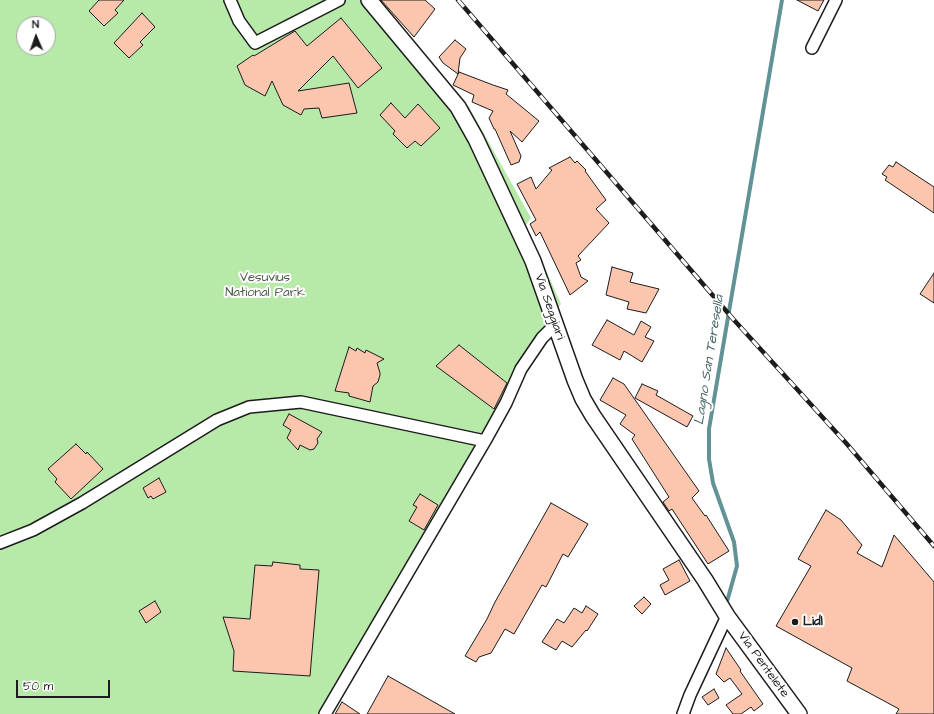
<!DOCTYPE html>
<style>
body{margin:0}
#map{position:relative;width:934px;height:714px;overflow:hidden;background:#fff;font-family:"Architects Daughter",sans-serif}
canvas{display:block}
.north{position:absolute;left:16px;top:16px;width:40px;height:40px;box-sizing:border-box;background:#fff;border:1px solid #a4a4a4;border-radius:50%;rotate:358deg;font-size:11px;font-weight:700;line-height:16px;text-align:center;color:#1c1c1c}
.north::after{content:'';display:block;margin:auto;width:14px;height:18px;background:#1c1c1c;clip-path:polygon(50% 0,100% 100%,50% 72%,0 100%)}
.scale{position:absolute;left:16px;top:680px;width:94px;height:18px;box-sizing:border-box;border:2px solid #1c1c1c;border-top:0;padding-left:5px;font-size:12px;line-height:14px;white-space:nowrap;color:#1c1c1c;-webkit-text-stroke:3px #fff;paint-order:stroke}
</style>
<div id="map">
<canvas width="934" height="714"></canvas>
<div class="north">N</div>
<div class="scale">50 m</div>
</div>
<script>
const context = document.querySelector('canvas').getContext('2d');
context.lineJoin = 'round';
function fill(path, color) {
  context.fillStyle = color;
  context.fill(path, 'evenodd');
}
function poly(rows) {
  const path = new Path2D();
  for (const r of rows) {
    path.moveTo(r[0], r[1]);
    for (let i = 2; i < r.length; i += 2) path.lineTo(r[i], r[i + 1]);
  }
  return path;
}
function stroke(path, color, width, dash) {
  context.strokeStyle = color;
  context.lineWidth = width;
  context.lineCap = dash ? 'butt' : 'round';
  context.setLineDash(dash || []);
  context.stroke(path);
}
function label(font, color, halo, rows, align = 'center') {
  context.font = font + ' "Architects Daughter",sans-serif';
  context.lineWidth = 4;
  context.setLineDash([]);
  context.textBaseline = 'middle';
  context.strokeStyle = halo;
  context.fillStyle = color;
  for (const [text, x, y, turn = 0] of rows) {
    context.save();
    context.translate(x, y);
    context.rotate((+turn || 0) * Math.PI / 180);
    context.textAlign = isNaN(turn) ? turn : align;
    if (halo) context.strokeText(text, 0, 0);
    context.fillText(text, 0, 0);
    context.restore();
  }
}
fill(poly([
 [0,0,376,0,413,40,469,107,531,218,526,225,561,304,528,351,482,444,326,714,0,714],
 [24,24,48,24,48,48,24,48]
]), '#b7e9a9');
stroke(poly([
 [726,605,737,566,734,542,713,483,709,459,709,429,782,0]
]), '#609296', 4);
const building = poly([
 [99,0,124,0,115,10,118,13,104,26,89,11,99,0],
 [381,0,425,0,435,9,414,37,381,0],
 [797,0,824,0,818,11,797,0],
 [142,13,155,27,140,42,143,45,129,58,114,43,142,13],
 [341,18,382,68,358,88,333,56,298,91,349,83,357,113,322,118,319,108,304,109,301,115,283,105,272,81,265,96,245,85,237,66,253,55,254,56,295,31,307,46,341,18],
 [455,40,466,49,460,58,458,74,443,63,439,57,455,40],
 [459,72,493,85,508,90,506,94,539,121,522,142,510,131,521,156,519,162,511,165,495,129,494,129,489,118,493,111,472,102,474,95,453,85,459,72],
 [391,103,405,118,418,104,440,128,421,146,415,141,407,148,393,134,395,131,380,115,391,103],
 [570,157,575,163,577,161,586,170,585,171,606,200,596,209,609,223,578,256,581,260,576,263,581,277,588,281,570,295,540,232,536,236,530,224,536,220,517,184,531,177,536,189,552,170,549,168,570,157],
 [896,162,934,187,934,213,885,180,887,177,882,174,889,165,893,167,896,162],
 [612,267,633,273,630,282,659,289,646,313,627,309,629,302,606,295,612,267],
 [934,273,934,303,920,294,934,273],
 [607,320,634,335,641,321,651,327,645,337,654,341,642,362,624,351,620,360,592,345,607,320],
 [459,345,507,383,494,409,436,366,459,345],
 [349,347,356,351,357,348,365,353,366,350,384,359,377,363,380,373,380,375,378,382,373,386,370,402,349,396,349,393,335,391,349,347],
 [613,378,624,384,699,491,692,498,705,516,706,515,729,551,708,564,672,509,669,511,663,502,669,497,632,439,635,435,620,424,626,415,600,400,613,378],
 [642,384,658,391,656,395,693,416,687,427,635,398,642,384],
 [289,414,322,432,317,439,318,443,314,449,310,450,300,445,298,450,287,438,291,430,283,425,289,414],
 [76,444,86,454,87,452,103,469,71,499,55,482,57,479,48,469,76,444],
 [159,478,166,492,153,499,151,496,148,498,143,488,159,478],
 [420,494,438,505,424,530,409,521,417,507,413,505,420,494],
 [551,503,588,524,568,557,563,554,546,587,542,585,514,634,505,629,491,653,479,657,476,662,465,656,487,619,495,602,551,503],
 [826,510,841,520,862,545,857,553,882,567,894,535,934,582,934,714,896,714,899,709,847,681,852,668,776,626,811,566,798,559,826,510],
 [679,560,690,581,665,595,660,585,669,580,663,569,679,560],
 [273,562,300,565,300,569,319,570,310,676,233,671,234,651,223,617,250,619,255,565,272,566,273,562],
 [644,597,651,604,642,614,634,606,644,597],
 [155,601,161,612,146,623,139,611,155,601],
 [586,606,598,614,587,631,586,630,572,647,562,641,556,650,542,642,557,619,564,623,574,608,582,613,586,606],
 [726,648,741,670,740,671,763,704,754,711,751,707,741,714,733,714,726,705,742,694,730,678,724,682,716,674,726,648],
 [388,676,455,714,367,714,388,676],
 [714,689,719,698,708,705,702,697,714,689],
 [342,702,360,714,335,714,342,702]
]);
fill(building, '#fcc5ae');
stroke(building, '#1c1c1c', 1);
const street = poly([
 [230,0,239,21,255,43,339,0],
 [812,48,836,0],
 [0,543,33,530,82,503,217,420,249,407,301,402,485,441],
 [325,714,485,441,506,403,521,369,542,338,555,325],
 [683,714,690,695,727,616]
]);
const secondary = poly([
 [369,0,458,107,476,139,533,261,575,380,583,399,593,416,705,580,727,616,799,714]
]);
stroke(street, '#1c1c1c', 14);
stroke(secondary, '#1c1c1c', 18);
stroke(street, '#fff', 11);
stroke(secondary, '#fff', 15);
const rail = poly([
 [458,0,734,320,846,443,934,546]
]);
stroke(rail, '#1c1c1c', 4.5);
stroke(rail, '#fff', 3, [9]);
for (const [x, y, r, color] of [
 [795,622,4,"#1c1c1c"]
]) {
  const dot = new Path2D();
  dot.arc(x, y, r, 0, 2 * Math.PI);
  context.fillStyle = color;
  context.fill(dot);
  stroke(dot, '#fff', 1.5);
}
label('13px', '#4a5a46', '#fff', [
 ["Vesuvius",265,278],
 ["National Park",265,293]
]);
label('13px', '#1c1c1c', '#fff', [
 ["Via Seggiari",549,307,71],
 ["Via Pentelete",763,665,54]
]);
label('bold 13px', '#1c1c1c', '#fff', [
 ["Lidl",803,622]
], 'left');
label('italic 14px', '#446163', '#fff', [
 ["Lagno San Teresella",710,360,-81]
]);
</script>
